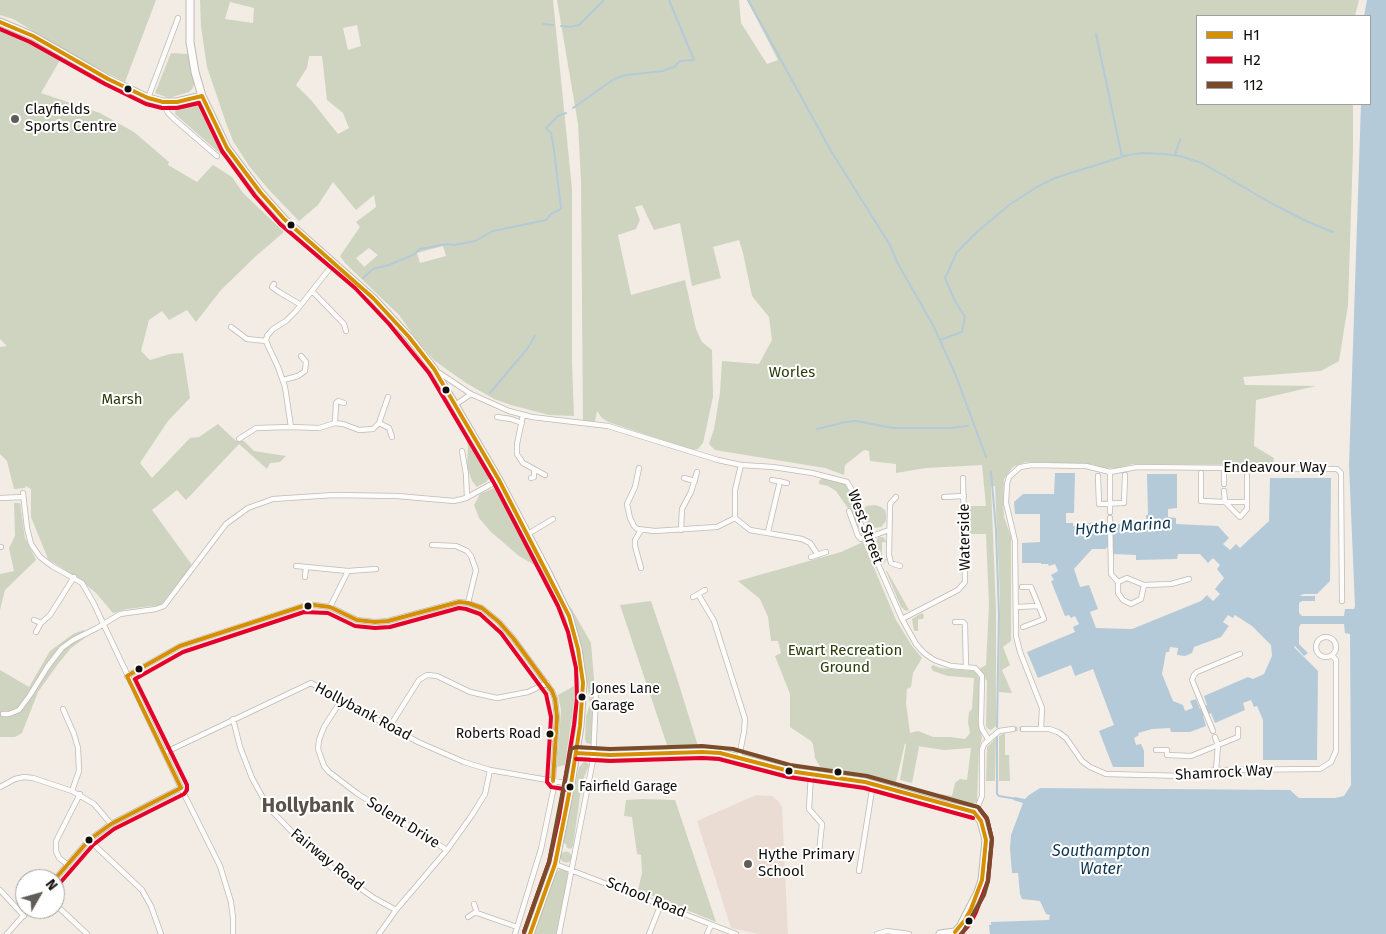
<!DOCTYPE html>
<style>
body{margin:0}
#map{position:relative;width:1386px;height:934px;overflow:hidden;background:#f2ece5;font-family:"Fira Sans",sans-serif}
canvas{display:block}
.legend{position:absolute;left:1196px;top:15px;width:175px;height:90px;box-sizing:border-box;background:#fff;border:1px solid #a09f9d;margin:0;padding:6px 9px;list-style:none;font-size:15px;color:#120f0a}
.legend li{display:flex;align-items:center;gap:10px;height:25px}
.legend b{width:25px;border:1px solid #a09f9d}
.north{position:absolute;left:15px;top:869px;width:50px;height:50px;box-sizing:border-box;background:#fff;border:1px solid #a09f9d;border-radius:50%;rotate:52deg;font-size:14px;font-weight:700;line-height:20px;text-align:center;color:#120f0a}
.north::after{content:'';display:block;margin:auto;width:18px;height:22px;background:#605c57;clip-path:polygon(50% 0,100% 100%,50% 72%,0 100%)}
</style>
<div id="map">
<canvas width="1386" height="934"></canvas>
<ul class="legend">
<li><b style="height:6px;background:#d58f02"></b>H1</li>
<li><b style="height:6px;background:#e4002b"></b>H2</li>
<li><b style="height:6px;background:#7a4b2a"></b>112</li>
</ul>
<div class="north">N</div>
</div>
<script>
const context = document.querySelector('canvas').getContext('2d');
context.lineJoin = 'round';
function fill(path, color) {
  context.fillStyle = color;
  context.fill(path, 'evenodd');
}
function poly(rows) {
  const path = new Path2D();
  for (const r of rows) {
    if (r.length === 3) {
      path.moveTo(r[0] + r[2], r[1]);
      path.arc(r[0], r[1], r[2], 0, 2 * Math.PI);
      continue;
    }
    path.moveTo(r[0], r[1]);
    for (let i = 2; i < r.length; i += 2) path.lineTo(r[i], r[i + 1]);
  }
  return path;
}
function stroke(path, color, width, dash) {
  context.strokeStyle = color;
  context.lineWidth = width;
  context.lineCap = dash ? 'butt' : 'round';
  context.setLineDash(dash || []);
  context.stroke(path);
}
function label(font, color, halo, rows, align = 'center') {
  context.font = font + ' "Fira Sans",sans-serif';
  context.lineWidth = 4;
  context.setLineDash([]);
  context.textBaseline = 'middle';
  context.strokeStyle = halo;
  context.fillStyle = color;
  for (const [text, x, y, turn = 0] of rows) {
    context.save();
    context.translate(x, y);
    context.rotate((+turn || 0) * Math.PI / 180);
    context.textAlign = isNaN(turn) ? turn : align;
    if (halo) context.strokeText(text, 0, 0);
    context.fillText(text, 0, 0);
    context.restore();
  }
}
fill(poly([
 [756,795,772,796,778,801,782,807,788,934,759,934,731,928,697,821]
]), '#ebdcd3');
fill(poly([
 [0,0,156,0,125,82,80,59,13,19,0,15],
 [200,0,553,0,572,189,572,362,574,416,549,415,511,405,494,399,466,383,435,361,419,343,399,315,345,263,340,256,360,227,356,222,376,207,374,195,356,210,333,182,318,205,299,221,269,190,249,166,233,141,226,123,207,67,201,27],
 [230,2,254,8,253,23,225,19],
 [357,25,361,46,348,50,343,28],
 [309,56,322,56,327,100,343,113,349,128,338,134,311,100,296,85,307,68],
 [443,246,446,256,420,263,417,253],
 [369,248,378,255,364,267,356,258],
 [557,0,739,0,741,23,767,64,778,60,747,0,1359,0,1355,16,1197,16,1197,104,1353,104,1353,150,1348,305,1339,361,1321,371,1243,377,1245,385,1316,386,1256,400,1254,446,1274,458,1273,465,1133,464,1117,468,1104,468,1092,464,1025,462,1013,467,1004,479,1003,501,1004,517,1011,537,1011,641,1003,647,1010,665,1002,670,1012,693,999,692,1000,595,997,532,995,486,991,486,996,610,996,726,991,730,988,729,986,726,987,681,979,669,986,665,989,605,986,534,969,534,969,506,986,506,982,465,926,468,896,473,896,464,870,461,869,451,864,450,845,465,844,475,825,468,715,450,709,444,714,429,720,393,722,361,759,364,772,340,769,317,752,296,743,253,739,240,713,247,721,278,692,286,680,223,654,230,642,205,635,207,640,220,636,229,618,235,631,295,685,280,696,329,702,342,712,350,713,397,703,443,698,449,693,450,608,422,602,418,597,411,595,421,583,421,581,181,578,124],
 [0,24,33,38,63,55,41,93,100,113,134,132,169,162,168,165,197,182,213,165,232,177,243,193,284,232,256,256,221,290,196,322,187,310,169,320,162,311,149,320,141,351,150,360,170,354,183,353,190,398,168,421,140,463,152,478,190,438,199,437,218,424,236,441,244,441,254,451,286,456,280,462,270,463,267,469,239,444,186,500,177,490,152,510,192,565,161,605,127,609,113,613,96,593,79,579,48,559,31,517,31,489,26,486,25,488,14,489,7,461,0,454,0,347,7,346,0,339],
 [171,53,188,54,194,82,193,88,189,92,169,98,155,93],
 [196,102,202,106,232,164,175,114,176,106],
 [459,418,489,474,489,479,486,482,477,487,472,481,467,466,468,447,465,432,457,419],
 [823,478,842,482,847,485,852,495,851,506,854,514,852,514,836,491,828,486,819,484,819,481],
 [494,488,499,491,544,571,542,572,538,567,519,556,490,531,479,518,474,505,480,494],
 [14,503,20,503,25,538,36,560,5,590,0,610,0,574,14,571,9,548,15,536],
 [875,505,881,507,885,510,886,515,886,521,881,527,874,528,867,525,863,511,866,506],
 [879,537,883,537,887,542,882,542,882,559,887,559,883,564,875,542],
 [863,542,896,620,912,646,922,658,913,673,911,687,907,689,906,703,910,733,918,731,933,737,950,737,965,739,970,733,968,722,969,712,972,709,974,678,948,676,933,671,931,667,933,665,940,668,973,671,977,674,980,681,978,722,982,737,979,750,977,802,972,804,961,804,946,799,941,794,952,796,955,783,960,779,967,780,971,748,944,750,917,746,919,747,912,783,900,780,906,745,905,743,896,782,822,770,815,758,813,744,811,741,790,727,790,694,775,656,781,653,778,641,771,641,768,617,760,599,738,581,841,552],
 [886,571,887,571,909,610,906,611,901,607],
 [651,601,676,675,698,746,667,745,620,605],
 [570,606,591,643,594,679,591,744,586,743,585,739,586,716,590,704,584,659],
 [922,613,924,615,923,619,918,619,918,631,914,631,912,619],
 [84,630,86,637,71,648,58,664,38,692,22,733,15,737,0,737,0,670,29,687,50,651,73,634],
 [574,686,575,696,565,765,557,767,561,710,558,695],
 [1005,733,1005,755,1009,755,1010,781,999,781,999,736],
 [996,738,995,781,986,781,987,747],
 [584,762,588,763,589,765,582,782,573,846,571,849,567,848,566,844,563,843,579,767],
 [642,799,675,800,716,922,638,890,642,873,641,855,637,854,632,817,624,816,626,800],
 [566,857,5.5],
 [560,869,567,871,568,873,561,916,556,934,534,934,556,873]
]), '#ced4c0');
fill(poly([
 [1367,0,1386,0,1386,934,990,934,989,925,991,925,991,922,1049,920,1050,915,1046,914,1040,901,1022,899,1020,894,1018,873,1012,873,1010,849,1011,835,1023,803,1013,800,1015,797,1025,799,1029,795,1040,788,1290,790,1299,798,1335,798,1344,796,1351,785,1350,634,1345,633,1344,624,1301,624,1299,627,1299,644,1308,653,1304,656,1295,646,1294,647,1318,671,1317,760,1263,760,1263,720,1257,706,1254,707,1251,700,1243,703,1245,710,1215,723,1211,713,1203,716,1206,726,1190,732,1171,732,1170,728,1152,729,1138,733,1139,735,1134,738,1136,745,1141,744,1144,751,1144,767,1113,767,1099,731,1114,725,1093,669,1075,676,1071,665,1038,678,1027,652,1075,632,1073,627,1079,624,1075,616,1071,618,1069,615,1065,616,1051,581,1054,580,1051,575,1058,571,1055,564,1049,566,1048,564,1041,564,1041,563,1022,563,1022,543,1040,542,1040,514,1015,514,1014,502,1023,494,1054,494,1055,473,1075,473,1074,513,1066,513,1066,523,1073,523,1073,526,1083,526,1083,523,1107,523,1107,531,1113,531,1113,524,1133,524,1133,532,1143,532,1143,523,1146,523,1146,515,1148,515,1147,474,1177,474,1177,508,1168,509,1168,517,1176,518,1176,524,1218,526,1229,538,1223,544,1230,550,1236,544,1240,548,1269,521,1270,478,1331,478,1330,581,1317,594,1303,594,1300,596,1315,596,1315,601,1302,601,1299,603,1299,613,1302,616,1344,616,1345,609,1354,609,1355,606,1349,465,1361,104,1370,104,1370,16,1364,16],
 [1107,547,1113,547,1113,554,1136,555,1136,560,1177,559,1178,554,1200,554,1208,563,1213,558,1220,565,1217,569,1224,578,1215,589,1220,594,1213,601,1207,595,1201,601,1132,629,1096,628,1090,612,1098,609,1089,585,1080,587,1074,569,1092,549,1106,549],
 [1228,615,1233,618,1235,615,1252,626,1271,645,1272,656,1264,674,1253,679,1248,677,1204,696,1207,705,1200,709,1196,699,1190,701,1193,708,1185,711,1183,705,1173,701,1162,674,1166,652,1169,652,1170,647,1178,648,1177,655,1185,656,1192,653,1194,647,1221,637,1229,626,1223,622]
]), '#b5cad8');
stroke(poly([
 [748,0,831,151,890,245,897,262,934,327,956,376,986,457],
 [543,24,553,25],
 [561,26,570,27,579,25,604,0],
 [1096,34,1122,157],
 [573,108,614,79,626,75,663,71,674,67,680,61,694,60,669,0],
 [1175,155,1180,140],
 [363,278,373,269,389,265,413,255,420,249,447,244,454,245,475,241,493,231,546,220,551,214,559,210,561,208,554,150,551,133,546,128,558,116,566,113],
 [940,340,962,332,965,317,954,299,945,278,957,252,977,232,1009,205,1037,187,1055,178,1128,155,1142,153,1165,154,1180,156,1202,163,1271,203,1308,222,1333,232],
 [490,393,527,349,535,336],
 [817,429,846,422,856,421,893,428,951,428,968,426],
 [991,472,996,530,999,614,997,727],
 [997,737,997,794,999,796,1017,799]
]), '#b5cad8', 2);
stroke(poly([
 [1013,729,1023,729]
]), '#d0cbc4', 4.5, [4.5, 2]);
const street = poly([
 [148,98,178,18],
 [163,102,168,113,174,119,217,156],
 [334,263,296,311,286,321,273,329,267,336,266,341,269,348,278,367,285,387,291,427,319,428,335,423,343,424,359,430,373,429,379,423,388,397],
 [274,284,272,287,279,292,301,305],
 [312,291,344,324,346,331],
 [231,327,247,339,266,341],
 [438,372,471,394,509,411,532,417,608,426,718,460,741,465,773,467,812,473,847,482,854,494,854,504,857,516,902,619,916,644,924,653,934,660,951,666,975,668,982,676,981,724,982,729,988,739],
 [283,380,298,376,305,371,306,362,301,356],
 [455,405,471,394],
 [523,415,517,444,517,454,523,463,545,475],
 [497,417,511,419,522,423],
 [335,423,336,403,338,401,344,403],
 [379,423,389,428,392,437],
 [239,439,256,428,291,427],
 [462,451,466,474,467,497],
 [741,465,735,490,735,518,750,530,802,539,810,543,818,555],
 [639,468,635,487,627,504,630,518,634,526,637,529,655,531,717,527,735,518],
 [1224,468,1224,484],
 [1201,473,1201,501,1225,502,1240,517,1247,509,1247,502],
 [1098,476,1099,504,1124,503,1125,475],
 [531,478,534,477,534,469],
 [684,478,695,481],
 [772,480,787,483],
 [1224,491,1225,502,1247,502,1247,476],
 [23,493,27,528,31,544,40,557,52,566,82,583,93,602,181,788,220,866,231,902,233,918,233,934],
 [896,497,890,504,889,555,891,563,900,566],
 [944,497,964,496],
 [0,498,23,497],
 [849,511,858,536,861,539,866,537],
 [1110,512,1110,472],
 [1110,518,1111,570,1111,574,1118,582,1118,593,1123,600,1131,604,1141,599,1144,585,1171,584,1189,579],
 [641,530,635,540,635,546,641,568],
 [681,530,682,509,691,492,697,472],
 [768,532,780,481],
 [528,534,553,519],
 [867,538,889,530],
 [432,545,456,546,467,551,471,556,476,570,468,603],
 [0,547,1,547],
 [811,557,826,552],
 [296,566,348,571],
 [305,577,306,567],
 [1118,582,1127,578,1144,585],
 [1022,587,1031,587,1044,619,1023,627],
 [698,594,714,621,745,719,744,732,739,757],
 [693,597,705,590],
 [330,607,348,571,376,569],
 [1016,607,1038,606],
 [902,619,958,590,965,582,963,478],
 [34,620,41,623],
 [955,622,963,622,965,624,966,667],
 [36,632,41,623,50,615,74,577],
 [1326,647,10],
 [127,676,180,646,303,606,314,605,330,607,357,620,375,622,388,621,459,602,468,603,482,608,499,622,513,638,552,691,555,699,557,717,553,781],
 [342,699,324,727,319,740,318,749,324,766,329,772,358,794,447,850],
 [63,709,74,734,78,748,79,771,72,791],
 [3,714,9,714,19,710,30,695,48,666,62,648,73,640,97,628,120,614,156,609,164,606,226,524,248,508,273,499,334,495,397,496,454,501,466,498,499,480],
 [233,719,240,747,252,778,268,807,295,835,333,869,374,898,396,910],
 [390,726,419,680,427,675,437,676,470,692,497,698,528,692,547,683],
 [1023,729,1049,729,1058,732,1066,738,1082,761,1090,767,1106,774,1184,776,1216,770,1320,769,1331,762,1336,751,1336,660,1332,655],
 [1041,729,1042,708,1020,652,1016,636,1015,541,1006,503,1007,484,1009,477,1020,467,1032,465,1086,466,1110,472,1137,467,1337,469,1341,473,1342,601],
 [1213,731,1192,680,1194,675,1197,672,1240,654],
 [1215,737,1218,745,1216,770],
 [1156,750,1167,750,1167,755,1191,756,1238,737,1238,729],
 [164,753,311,683,418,742,464,762,490,770,571,784],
 [811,774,809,809,822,824,819,852,829,853],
 [0,787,15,779,24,777,33,778,72,791,94,804,111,824],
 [974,812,978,806,982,796,982,750,984,744,999,731,1013,729],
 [89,840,142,890,151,906,161,934],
 [807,852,819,852],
 [555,864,736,934],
 [68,865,59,858,56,851,56,841,80,794],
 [859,871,873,784],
 [55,879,89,840,111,824,181,788],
 [0,890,24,916],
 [55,904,87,934],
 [474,904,477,913,517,927],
 [468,917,474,913,477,913],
 [7,934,29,909],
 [379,934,396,910,447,850,472,815,485,794,490,770],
 [515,934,541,849,555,782],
 [559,934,593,760,596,695],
 [649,934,661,904],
 [707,934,711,925],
 [877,934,887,931,909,934]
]);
const secondary = poly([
 [190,0,190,42,195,72,202,96,227,148,260,192,284,219,373,298,409,337,434,369,499,480,548,573,569,616,578,649,583,683,580,726,571,784,555,864,530,934],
 [0,22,33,36,108,79,148,98,163,102,177,102,202,96],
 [576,753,610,755,702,752,720,753,789,771,865,782,949,806,974,812,981,821,986,840,982,880,978,892,960,927,955,932,940,934]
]);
stroke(street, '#bebab5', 6);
stroke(secondary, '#bebab5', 9);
stroke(street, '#fdfcfb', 4.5);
stroke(secondary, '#fdfcfb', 7);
stroke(poly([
 [0,22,33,36,108,79,148,98,163,102,177,102,202,96],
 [202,96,227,148,260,192,284,219,373,298,409,337,434,369,499,480,569,616,578,649,583,683,580,726,571,784,555,864,530,934],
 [127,676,180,646,303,606,314,605,330,607,357,620,375,622,388,621,459,602,468,603,482,608,499,622,513,638,552,691,555,699,557,717,553,781],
 [127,676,181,788],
 [576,753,610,755,702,752,720,753,789,771,865,782,974,812],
 [55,879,89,840,111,824,181,788],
 [955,932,965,920,971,909,982,880,986,840,981,821,974,812]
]), '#d58f02', 4);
stroke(poly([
 [0,29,30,42,105,84,146,104,162,108,177,108,199,103,222,151,255,196,280,224,355,288,389,324,429,373,494,483,558,606,568,632,576,668,577,698,574,725,559,817,549,862,524,932],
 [576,759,610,761,702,758,719,759,788,777,864,788,973,818],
 [60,883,93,845,114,829,184,794,187,790,187,785,135,679,183,652,304,612,328,613,355,626,375,628,390,627,459,608,466,609,480,614,501,633,546,694,551,717,547,782,551,787,570,790],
 [961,934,970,924,976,912,988,881,992,839,987,819,979,808]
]), '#e4002b', 4);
stroke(poly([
 [524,932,549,862,571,749,576,747,610,749,702,746,733,749,790,765,867,776,978,807,987,818,992,839,988,881,984,895,962,934]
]), '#7a4b2a', 4);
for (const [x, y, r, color] of [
 [128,89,4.5,"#120f0a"],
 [15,119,5,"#605c57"],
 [291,225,4.5,"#120f0a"],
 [446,390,4.5,"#120f0a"],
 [308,606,4.5,"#120f0a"],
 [139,669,4.5,"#120f0a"],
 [582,697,4.5,"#120f0a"],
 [550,734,4.5,"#120f0a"],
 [789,771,4.5,"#120f0a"],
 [838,772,4.5,"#120f0a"],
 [570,787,4.5,"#120f0a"],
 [89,840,4.5,"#120f0a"],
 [748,864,5,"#605c57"],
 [969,921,4.5,"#120f0a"]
]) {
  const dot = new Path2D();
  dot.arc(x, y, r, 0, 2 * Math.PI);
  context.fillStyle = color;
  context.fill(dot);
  stroke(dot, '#fff', 2);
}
label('14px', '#120f0a', '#fff', [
 ["Jones Lane",591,689],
 ["Garage",591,706],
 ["Roberts Road",541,734,"right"],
 ["Fairfield Garage",579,787]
], 'left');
label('15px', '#120f0a', '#fff', [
 ["Clayfields",25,110],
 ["Sports Centre",25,127],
 ["Hythe Primary",758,855],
 ["School",758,872]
], 'left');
label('15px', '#2a3e0a', '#fff', [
 ["Worles",792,373],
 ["Marsh",122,400],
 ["Ewart Recreation",845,651],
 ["Ground",845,668]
]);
label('15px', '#120f0a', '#fff', [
 ["Endeavour Way",1275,468],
 ["West Street",865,527,70],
 ["Waterside",965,537,-91],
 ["Hollybank Road",363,712,28],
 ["Shamrock Way",1224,773,-3],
 ["Solent Drive",403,823,32],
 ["Fairway Road",327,860,39],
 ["School Road",646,898,22]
]);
label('italic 16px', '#0f3650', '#fff', [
 ["Hythe Marina",1123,527,-4],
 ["Southampton",1101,852],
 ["Water",1101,870]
]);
label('bold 20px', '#5a5247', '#fff', [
 ["Hollybank",308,806]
]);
</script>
